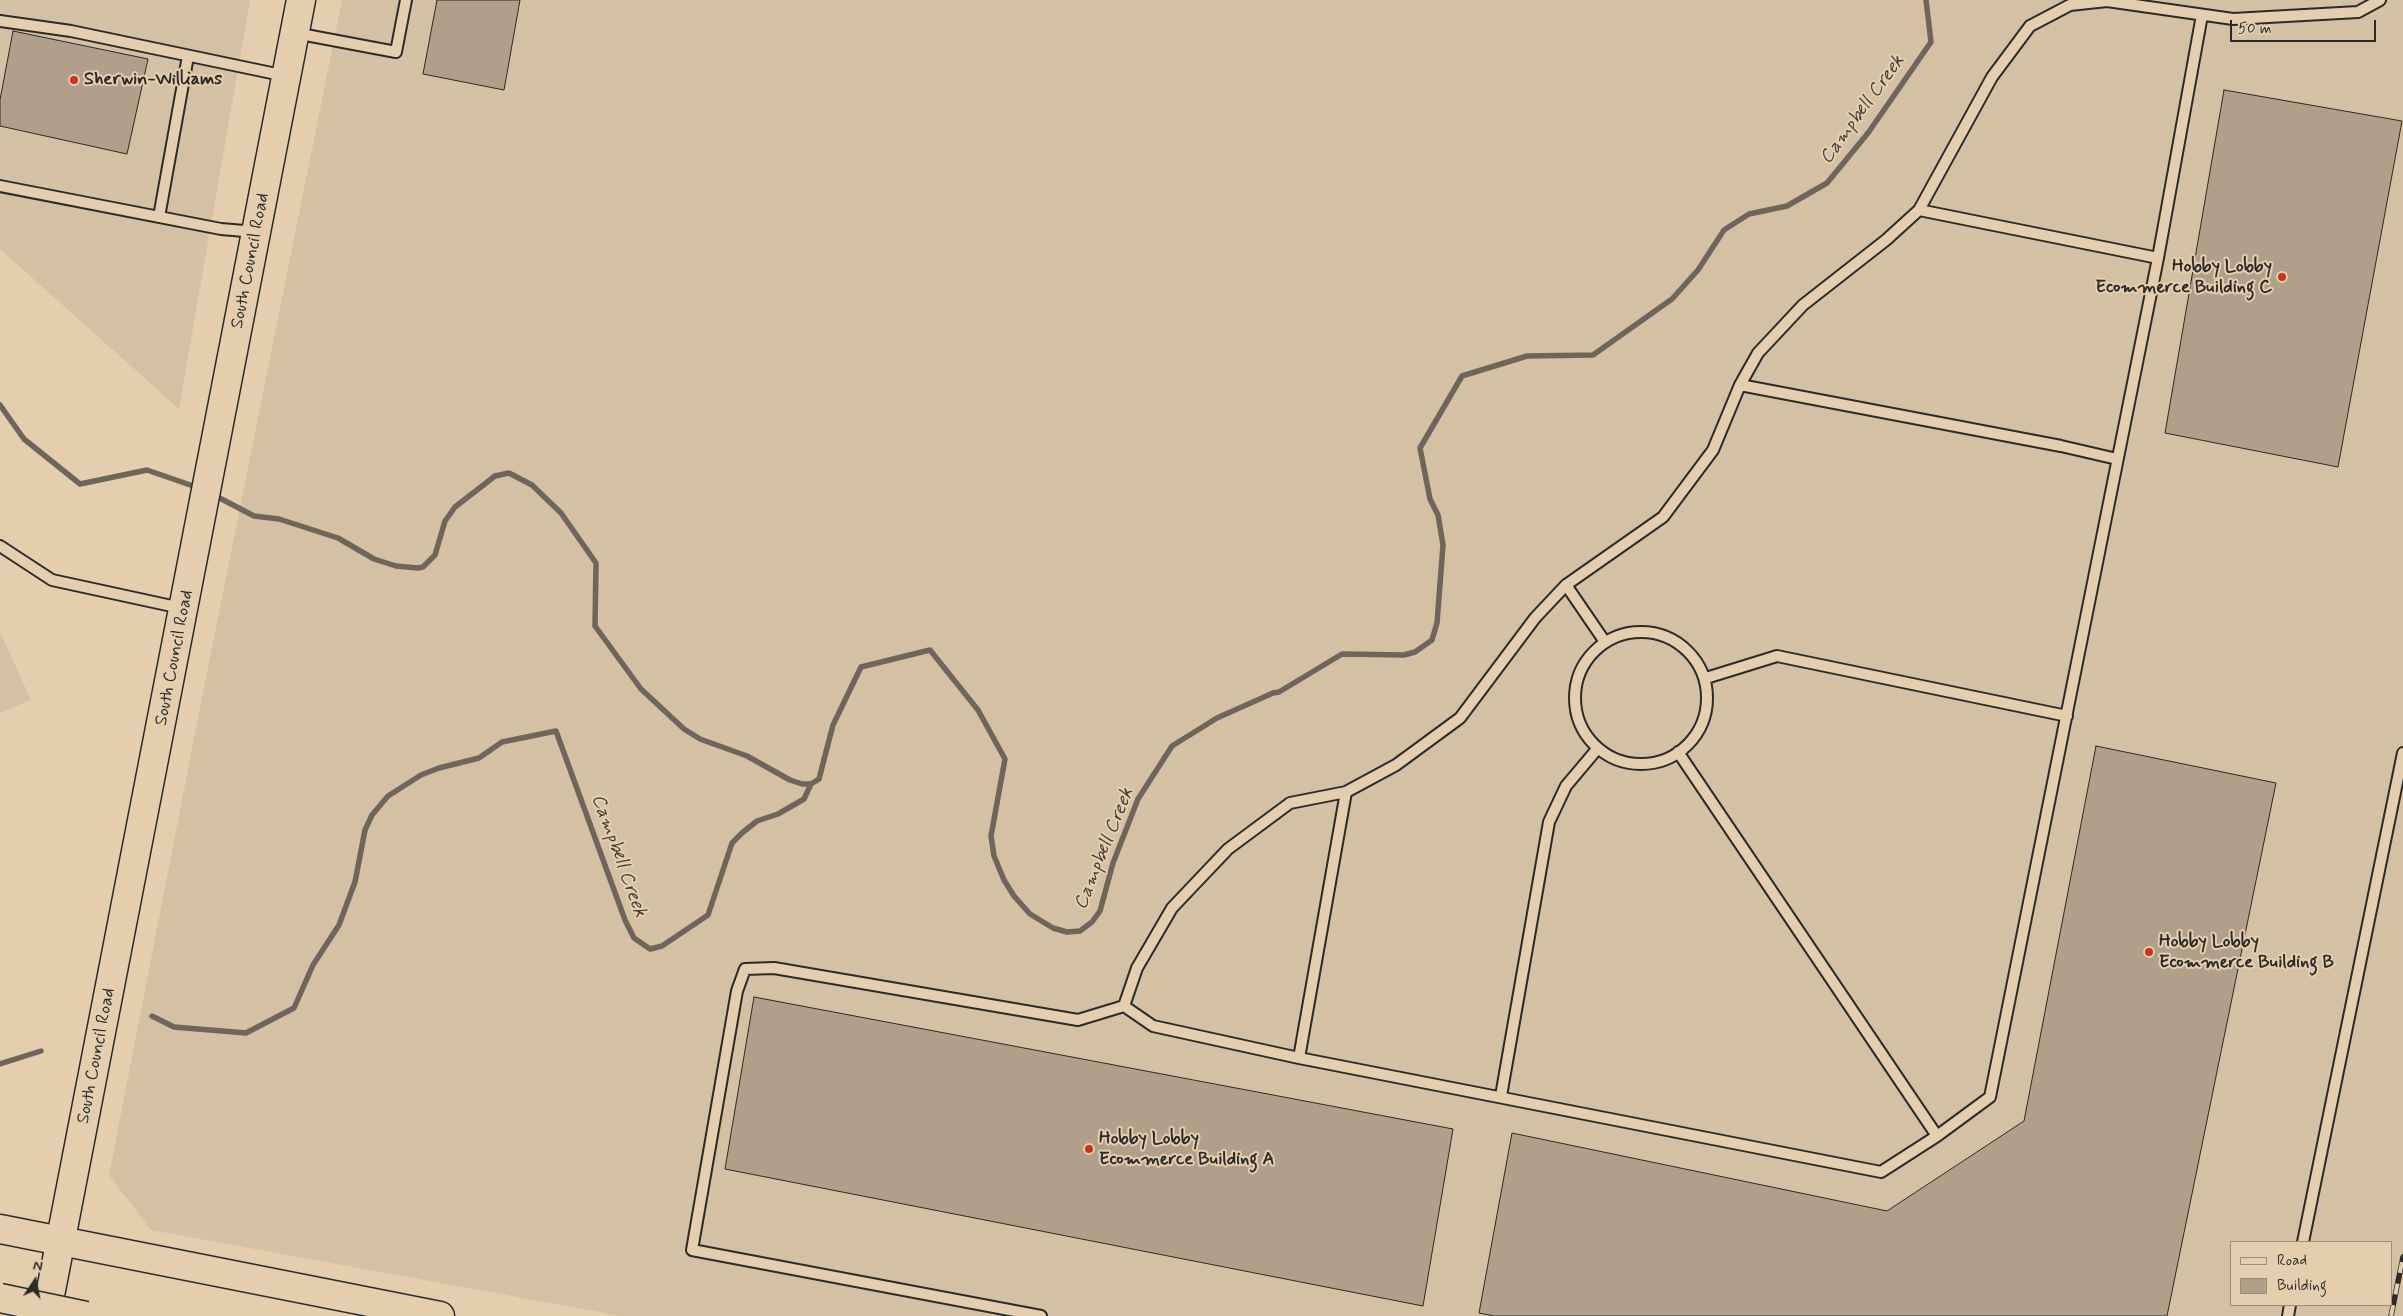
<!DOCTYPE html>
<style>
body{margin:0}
#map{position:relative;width:2403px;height:1316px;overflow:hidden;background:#e4cead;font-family:Mynerve,sans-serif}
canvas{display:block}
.legend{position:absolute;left:2230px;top:1241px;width:162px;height:65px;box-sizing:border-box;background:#e4cead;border:1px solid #9a8d79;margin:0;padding:6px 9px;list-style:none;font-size:15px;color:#2b2b2b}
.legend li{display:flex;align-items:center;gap:10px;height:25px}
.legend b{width:25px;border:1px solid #9a8d79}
.north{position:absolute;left:10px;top:1256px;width:50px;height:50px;-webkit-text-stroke:4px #e4cead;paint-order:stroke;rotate:11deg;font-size:14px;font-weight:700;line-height:20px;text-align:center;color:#2b2b2b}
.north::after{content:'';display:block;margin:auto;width:18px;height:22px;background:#2b2b2b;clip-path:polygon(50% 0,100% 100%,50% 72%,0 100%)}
.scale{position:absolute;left:2230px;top:20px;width:146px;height:22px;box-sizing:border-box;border:2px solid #2b2b2b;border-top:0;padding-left:6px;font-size:15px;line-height:18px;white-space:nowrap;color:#2b2b2b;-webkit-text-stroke:4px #e4cead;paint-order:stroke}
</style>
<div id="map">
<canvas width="2403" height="1316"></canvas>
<ul class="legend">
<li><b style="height:6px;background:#e4cead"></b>Road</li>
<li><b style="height:14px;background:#b0a089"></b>Building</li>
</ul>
<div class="north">N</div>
<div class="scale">50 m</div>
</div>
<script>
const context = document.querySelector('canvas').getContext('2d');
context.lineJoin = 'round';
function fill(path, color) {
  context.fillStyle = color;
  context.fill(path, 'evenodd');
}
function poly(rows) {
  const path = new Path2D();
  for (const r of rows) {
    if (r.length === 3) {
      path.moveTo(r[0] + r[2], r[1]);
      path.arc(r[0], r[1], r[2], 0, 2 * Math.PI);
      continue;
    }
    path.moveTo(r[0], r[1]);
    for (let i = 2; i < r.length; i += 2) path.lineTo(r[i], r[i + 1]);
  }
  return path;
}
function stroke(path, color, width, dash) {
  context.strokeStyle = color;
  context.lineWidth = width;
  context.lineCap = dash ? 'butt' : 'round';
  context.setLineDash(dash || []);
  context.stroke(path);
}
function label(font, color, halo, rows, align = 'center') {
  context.font = font + ' Mynerve,sans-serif';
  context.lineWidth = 4;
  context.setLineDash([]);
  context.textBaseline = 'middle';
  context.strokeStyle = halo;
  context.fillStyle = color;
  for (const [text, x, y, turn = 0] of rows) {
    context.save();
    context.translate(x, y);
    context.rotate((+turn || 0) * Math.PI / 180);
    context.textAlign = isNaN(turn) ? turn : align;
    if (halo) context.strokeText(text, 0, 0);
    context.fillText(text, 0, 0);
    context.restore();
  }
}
fill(poly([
 [0,0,250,0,179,409,0,249],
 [342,0,2403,0,2403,1316,621,1316,151,1230,109,1175,205,682],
 [2232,1242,2392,1242,2392,1305,2232,1305],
 [0,632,31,700,0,713]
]), '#d4c0a2');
stroke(poly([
 [0,405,24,439,80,484,147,470,199,488],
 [212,494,254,516,279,519,338,538,374,559,396,566,418,568,423,567,435,555,445,521,455,507,495,476,509,473,532,485,561,513,596,563,595,626,641,689,684,729,700,739,747,756,790,780,802,784,811,784],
 [152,1016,174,1027,246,1033,294,1008,313,965,339,925,355,882,365,830,372,815,388,796,421,775,439,768,479,758,502,742,556,731,625,920,634,938,650,949,662,946,708,915,732,843,742,833,757,821,778,814,804,799,811,784,819,779,833,725,861,667,930,650,978,710,1005,759,991,836,994,856,1004,880,1014,896,1030,914,1053,928,1067,932,1080,931,1092,922,1100,911,1113,863,1138,799,1172,746,1217,718,1273,693,1279,692,1342,654,1404,655,1415,652,1432,640,1437,623,1443,545,1438,515,1430,499,1420,448,1462,376,1527,356,1593,355,1672,299,1698,270,1724,230,1749,214,1787,206,1827,183,1868,133,1931,42,1926,0],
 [0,1064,41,1051]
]), '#6e665a', 5.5);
const building = poly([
 [437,0,520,0,504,90,423,74,437,0],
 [13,31,148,59,127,154,0,126,0,100,13,31],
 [2224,90,2402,121,2338,467,2165,433,2224,90],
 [2096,746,2276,783,2167,1316,1494,1316,1479,1313,1512,1133,1887,1211,2024,1121,2096,746],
 [754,997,1453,1129,1423,1306,725,1169,754,997]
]);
fill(building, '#b0a089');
stroke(building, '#2b2b2b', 1);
const lane = poly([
 [0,21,71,31,286,76],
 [295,33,396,52,406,0],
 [0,186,221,229,256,232],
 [1919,210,2158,258],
 [159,217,188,56],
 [1740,385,2061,446,2117,459],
 [0,546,52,580,181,608],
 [1566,585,1605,642],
 [1641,698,66],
 [1706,678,1777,656,2067,716],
 [1678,752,1937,1136],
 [1124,1006,1153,1026,1299,1058,1881,1172,1937,1136,1990,1097,2158,258,2202,15],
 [1299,1058,1346,792],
 [1501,1096,1549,822,1566,786,1598,748],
 [2303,1242,2403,753],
 [1041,1316,692,1250,737,991,745,969,774,968,1078,1020,1124,1006,1137,968,1172,908,1228,849,1290,803,1346,792,1396,765,1460,718,1535,618,1566,585,1663,517,1713,450,1740,385,1758,353,1803,305,1886,240,1919,210,1992,77,2030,26,2070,5,2107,1,2233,19,2358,12,2380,0],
 [2288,1316,2290,1305]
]);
const secondary = poly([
 [46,1316,301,0]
]);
const highway = poly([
 [0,1229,440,1316]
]);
stroke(lane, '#2b2b2b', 14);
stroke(secondary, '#2b2b2b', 31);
stroke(highway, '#2b2b2b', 31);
stroke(lane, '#e4cead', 10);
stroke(secondary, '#e4cead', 28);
stroke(highway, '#e4cead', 28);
const rail = poly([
 [2391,1316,2403,1257]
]);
stroke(rail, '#2b2b2b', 5.5);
stroke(rail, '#e4cead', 4, [11]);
const highwayBridge = poly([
 [0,1298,86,1316]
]);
stroke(highwayBridge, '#2b2b2b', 31, []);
stroke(highwayBridge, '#e4cead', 28);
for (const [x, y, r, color] of [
 [74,80,5,"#c8321e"],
 [2282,277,5,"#c8321e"],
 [2149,952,5,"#c8321e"],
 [1089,1149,5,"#c8321e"]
]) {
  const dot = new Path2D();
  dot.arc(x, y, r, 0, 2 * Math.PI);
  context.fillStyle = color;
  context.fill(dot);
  stroke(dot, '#e4cead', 2);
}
label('bold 18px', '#2b2b2b', '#e4cead', [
 ["Sherwin-Williams",84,80],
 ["Hobby Lobby",2272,267,"right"],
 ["Ecommerce Building C",2272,288,"right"],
 ["Hobby Lobby",2159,942],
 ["Ecommerce Building B",2159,963],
 ["Hobby Lobby",1099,1139],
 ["Ecommerce Building A",1099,1160]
], 'left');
label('18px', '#2b2b2b', '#e4cead', [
 ["South Council Road",251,261,-79],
 ["South Council Road",175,658,-79],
 ["South Council Road",97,1056,-79]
]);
label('italic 19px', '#413f3b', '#e4cead', [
 ["Campbell Creek",1863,110,-54],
 ["Campbell Creek",1105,849,-68],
 ["Campbell Creek",618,856,70]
]);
</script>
